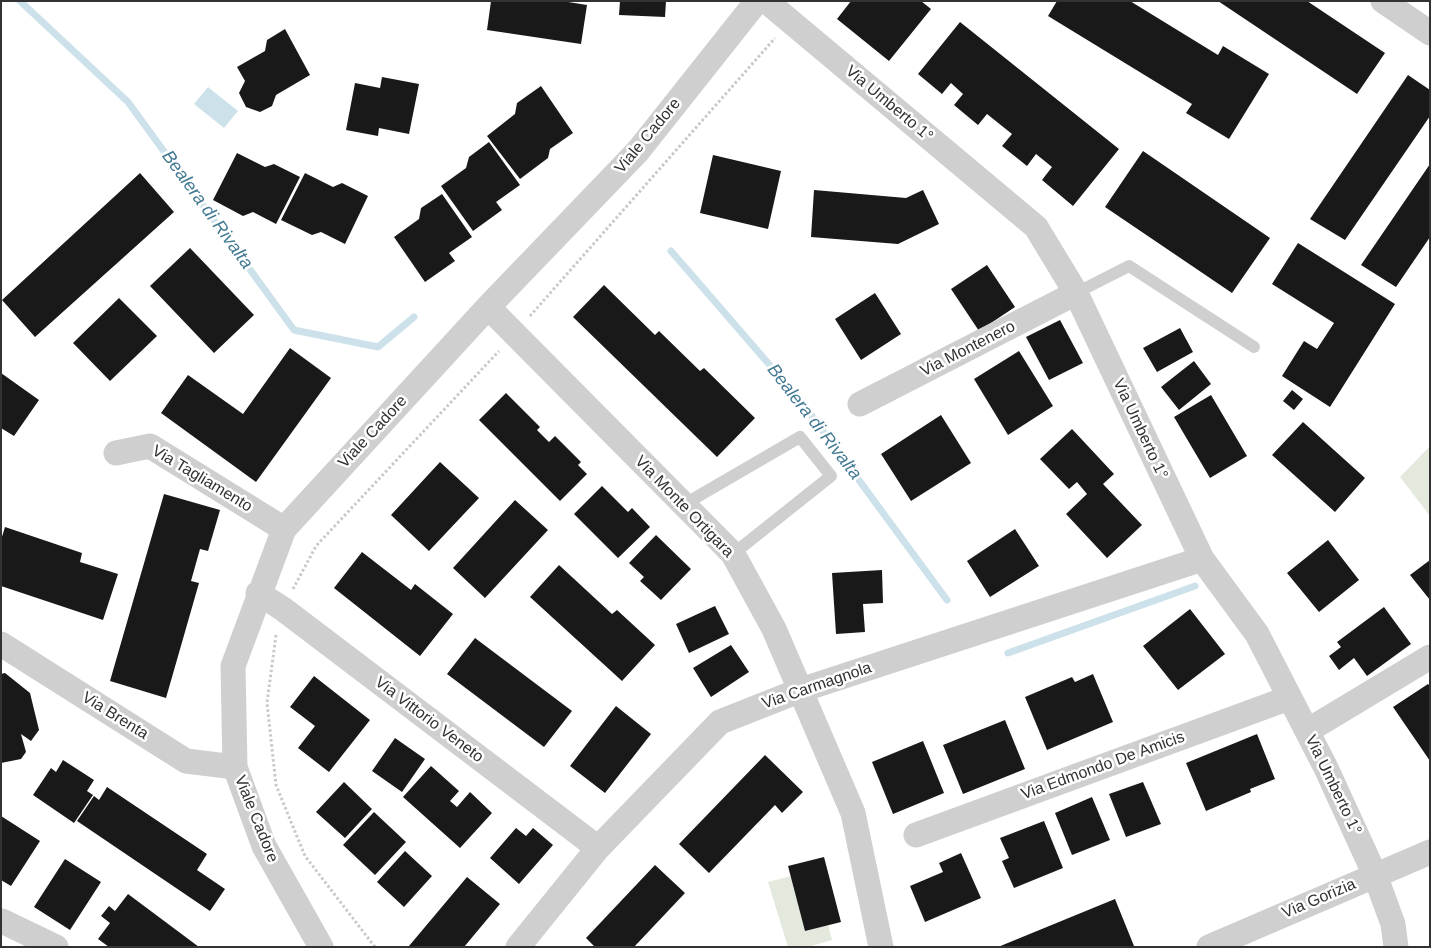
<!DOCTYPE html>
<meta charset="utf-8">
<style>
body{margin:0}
#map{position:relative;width:1431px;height:948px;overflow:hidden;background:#fff;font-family:Arial,sans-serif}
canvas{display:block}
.frame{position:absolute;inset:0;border:2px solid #323232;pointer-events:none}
</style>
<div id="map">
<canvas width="1431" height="948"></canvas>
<div class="frame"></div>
</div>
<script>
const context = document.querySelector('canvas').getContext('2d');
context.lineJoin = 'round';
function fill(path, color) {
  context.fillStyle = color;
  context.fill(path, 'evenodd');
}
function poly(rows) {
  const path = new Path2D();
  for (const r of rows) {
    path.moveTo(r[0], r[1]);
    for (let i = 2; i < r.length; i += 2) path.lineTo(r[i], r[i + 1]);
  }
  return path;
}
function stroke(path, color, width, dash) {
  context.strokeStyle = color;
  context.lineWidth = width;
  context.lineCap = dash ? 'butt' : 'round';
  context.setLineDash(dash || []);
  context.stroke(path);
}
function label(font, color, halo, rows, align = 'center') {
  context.font = font + ' Arial,sans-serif';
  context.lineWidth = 5;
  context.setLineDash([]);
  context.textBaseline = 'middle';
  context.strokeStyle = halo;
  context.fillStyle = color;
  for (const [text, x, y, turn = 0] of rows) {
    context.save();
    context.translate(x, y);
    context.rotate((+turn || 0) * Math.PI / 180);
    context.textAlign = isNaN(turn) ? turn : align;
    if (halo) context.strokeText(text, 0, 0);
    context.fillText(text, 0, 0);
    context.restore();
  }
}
fill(poly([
 [1430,446,1430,516,1400,477],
 [814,870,832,940,808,947,788,947,768,882]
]), '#e3e9dc');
fill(poly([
 [208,87,238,111,224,128,194,104]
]), '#cce1ea');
stroke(poly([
 [20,1,128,102,294,330,378,347,414,317],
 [671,251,800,400,947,600],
 [1008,653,1195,586]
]), '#cce1ea', 7);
fill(poly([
 [491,1,562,1,587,5,581,44,487,30],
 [620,1,666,1,665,17,619,15],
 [851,1,921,1,931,9,889,61,837,19],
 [1057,1,1130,1,1218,55,1223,46,1269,74,1229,139,1186,113,1192,104,1048,16],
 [1218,1,1307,1,1385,53,1357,94],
 [960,22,1119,149,1073,206,1042,180,1052,167,1036,154,1027,166,1002,146,1012,134,987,114,978,125,954,105,963,94,951,83,942,94,918,74],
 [285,29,310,75,276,95,272,106,260,112,246,107,239,93,245,81,237,67,265,51,267,40],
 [1408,75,1430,90,1430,116,1345,240,1310,219],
 [382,77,419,84,409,134,379,128,378,136,346,130,355,83,380,88],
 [541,86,573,133,550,149,548,158,520,179,487,136,515,114,517,103],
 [489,142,520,185,496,202,502,210,473,231,441,186,466,168,469,157],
 [1143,151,1270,238,1232,293,1105,207],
 [237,153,265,167,274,164,300,177,276,224,253,212,243,216,213,200],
 [713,155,781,171,768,229,700,213],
 [1430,164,1430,237,1396,287,1361,265],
 [140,173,174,212,35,337,2,300],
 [305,173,333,187,342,183,368,196,345,244,321,232,312,235,281,220],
 [814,190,906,198,923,190,939,224,898,244,811,237],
 [442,194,472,237,449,253,455,261,425,282,394,237,419,219,421,208],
 [1298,243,1395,304,1330,407,1282,376,1304,341,1317,349,1334,323,1272,284],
 [190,248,254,315,214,353,150,286],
 [987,265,1015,307,979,331,951,289],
 [604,285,655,335,659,331,700,371,704,368,755,418,717,457,573,317],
 [875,293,901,334,861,360,835,319],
 [119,298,157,336,110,381,73,343],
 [1060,320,1083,363,1049,380,1026,337],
 [1180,328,1193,352,1157,372,1143,348],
 [290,348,331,378,256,482,161,413,188,375,243,414],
 [1019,351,1053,406,1008,435,974,379],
 [1194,361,1211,384,1179,410,1161,387],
 [1,373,39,400,14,436,1,428],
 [1292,390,1303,399,1294,410,1283,401],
 [506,393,540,427,537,430,549,442,555,436,581,462,578,465,587,474,560,501,479,420],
 [1211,395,1247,456,1210,478,1174,417],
 [941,415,971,463,911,501,881,454],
 [1303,422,1365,478,1335,512,1272,455],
 [1072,429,1114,474,1103,484,1142,525,1107,558,1066,514,1087,494,1077,482,1069,489,1040,459],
 [440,462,479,498,429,551,391,515],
 [602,486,628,512,632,508,650,527,618,558,574,514],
 [164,494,220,510,208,551,200,549,191,581,199,583,166,698,110,681],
 [515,500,548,530,485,598,453,568],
 [5,527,82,553,80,562,118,574,103,620,1,586,1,540],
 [1015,529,1039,566,990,597,967,561],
 [656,535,691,569,661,600,640,581,644,577,629,563],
 [1328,540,1359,580,1319,612,1287,573],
 [362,552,411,590,415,584,453,614,420,656,334,588],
 [1430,560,1430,600,1410,575],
 [559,565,612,614,617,610,655,645,622,681,530,597],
 [882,570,883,603,863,604,865,632,836,634,832,573],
 [715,606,729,634,689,653,676,624],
 [1384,607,1411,644,1367,676,1354,658,1339,670,1329,656,1341,647,1337,642],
 [1190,609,1225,654,1178,690,1143,646],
 [475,638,572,711,544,747,447,674],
 [731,645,749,672,711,697,693,668],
 [5,673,30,693,39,730,31,741,21,734,26,752,21,759,1,763,1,674],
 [1093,674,1113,722,1047,750,1025,697,1072,677,1075,682],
 [314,676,370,720,329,772,298,748,315,726,290,707],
 [1428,684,1430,686,1430,761,1393,707],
 [616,706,651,734,605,793,570,766],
 [1005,720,1025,769,963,794,943,745],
 [1257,734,1275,779,1250,789,1251,792,1206,811,1186,763],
 [395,738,425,759,402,792,372,771],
 [923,741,944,793,893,814,872,762],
 [765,755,803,792,782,813,775,805,709,873,679,844],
 [63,760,94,780,87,791,93,795,74,823,33,795,51,768,56,772],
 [431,766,459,791,450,801,457,807,470,792,492,813,460,848,403,797],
 [344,782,372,809,345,838,316,812],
 [1143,782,1161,824,1126,837,1109,794],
 [107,787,207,854,197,870,225,889,210,911,77,821,94,796,99,800],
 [1092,797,1110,840,1072,855,1055,813],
 [374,812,406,842,375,875,343,845],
 [1,816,40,841,11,886,1,880],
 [1044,821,1063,868,1014,888,1002,861,1009,858,1000,838],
 [516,828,526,836,533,828,553,845,519,884,490,858],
 [405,851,432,876,404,907,377,882],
 [961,853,981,898,925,922,910,886,943,872,939,863],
 [824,857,841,922,805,931,788,866],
 [65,859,101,882,70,930,34,907],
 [655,865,685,893,634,947,595,947,586,938],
 [467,877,500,904,464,947,411,947,409,946],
 [128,894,199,947,109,947,98,939,110,923,101,916,109,906,115,911],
 [1115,899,1134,946,1132,947,998,947]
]), '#191919');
stroke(poly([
 [530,316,775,38],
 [293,589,316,546,499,351],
 [276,635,267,703,276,785,305,856,375,947]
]), '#c9c9c9', 3, [2.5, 2.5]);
stroke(poly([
 [1076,293,1129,266,1254,347],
 [683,505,800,437,831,476,733,554]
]), '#cfcfcf', 12);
stroke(poly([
 [766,1,1036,227,1076,293,1202,559,1257,634,1326,768,1375,875,1393,924,1396,947],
 [1383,1,1430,33],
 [488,307,733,554,774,629,853,813,881,947],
 [860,404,1076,293],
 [116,453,150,446,284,529],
 [258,593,283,609,598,848],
 [1,644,186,761,235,767],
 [1307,731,1430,657],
 [916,835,1289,698],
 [2,921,56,947],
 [321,947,264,846,235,767,233,666,284,529,488,307,638,151,757,1],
 [518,947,598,848,720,722,801,690,1202,559],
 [1209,947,1430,852]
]), '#cfcfcf', 25);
label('16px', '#323232', '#fff', [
 ["Via Umberto 1°",889,104,40],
 ["Viale Cadore",648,136,-50],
 ["Via Montenero",968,349,-27],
 ["Via Umberto 1°",1140,429,65],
 ["Viale Cadore",373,432,-47],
 ["Via Tagliamento",202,479,31],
 ["Via Monte Ortigara",684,507,46],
 ["Via Carmagnola",817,686,-19],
 ["Via Brenta",115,716,32],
 ["Via Vittorio Veneto",429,720,37],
 ["Via Edmondo De Amicis",1103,766,-20],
 ["Via Umberto 1°",1333,785,64],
 ["Viale Cadore",256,819,68],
 ["Via Gorizia",1319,899,-23]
]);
label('italic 18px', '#427993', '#fff', [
 ["Bealera di Rivalta",207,210,54],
 ["Bealera di Rivalta",814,422,52]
]);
</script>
